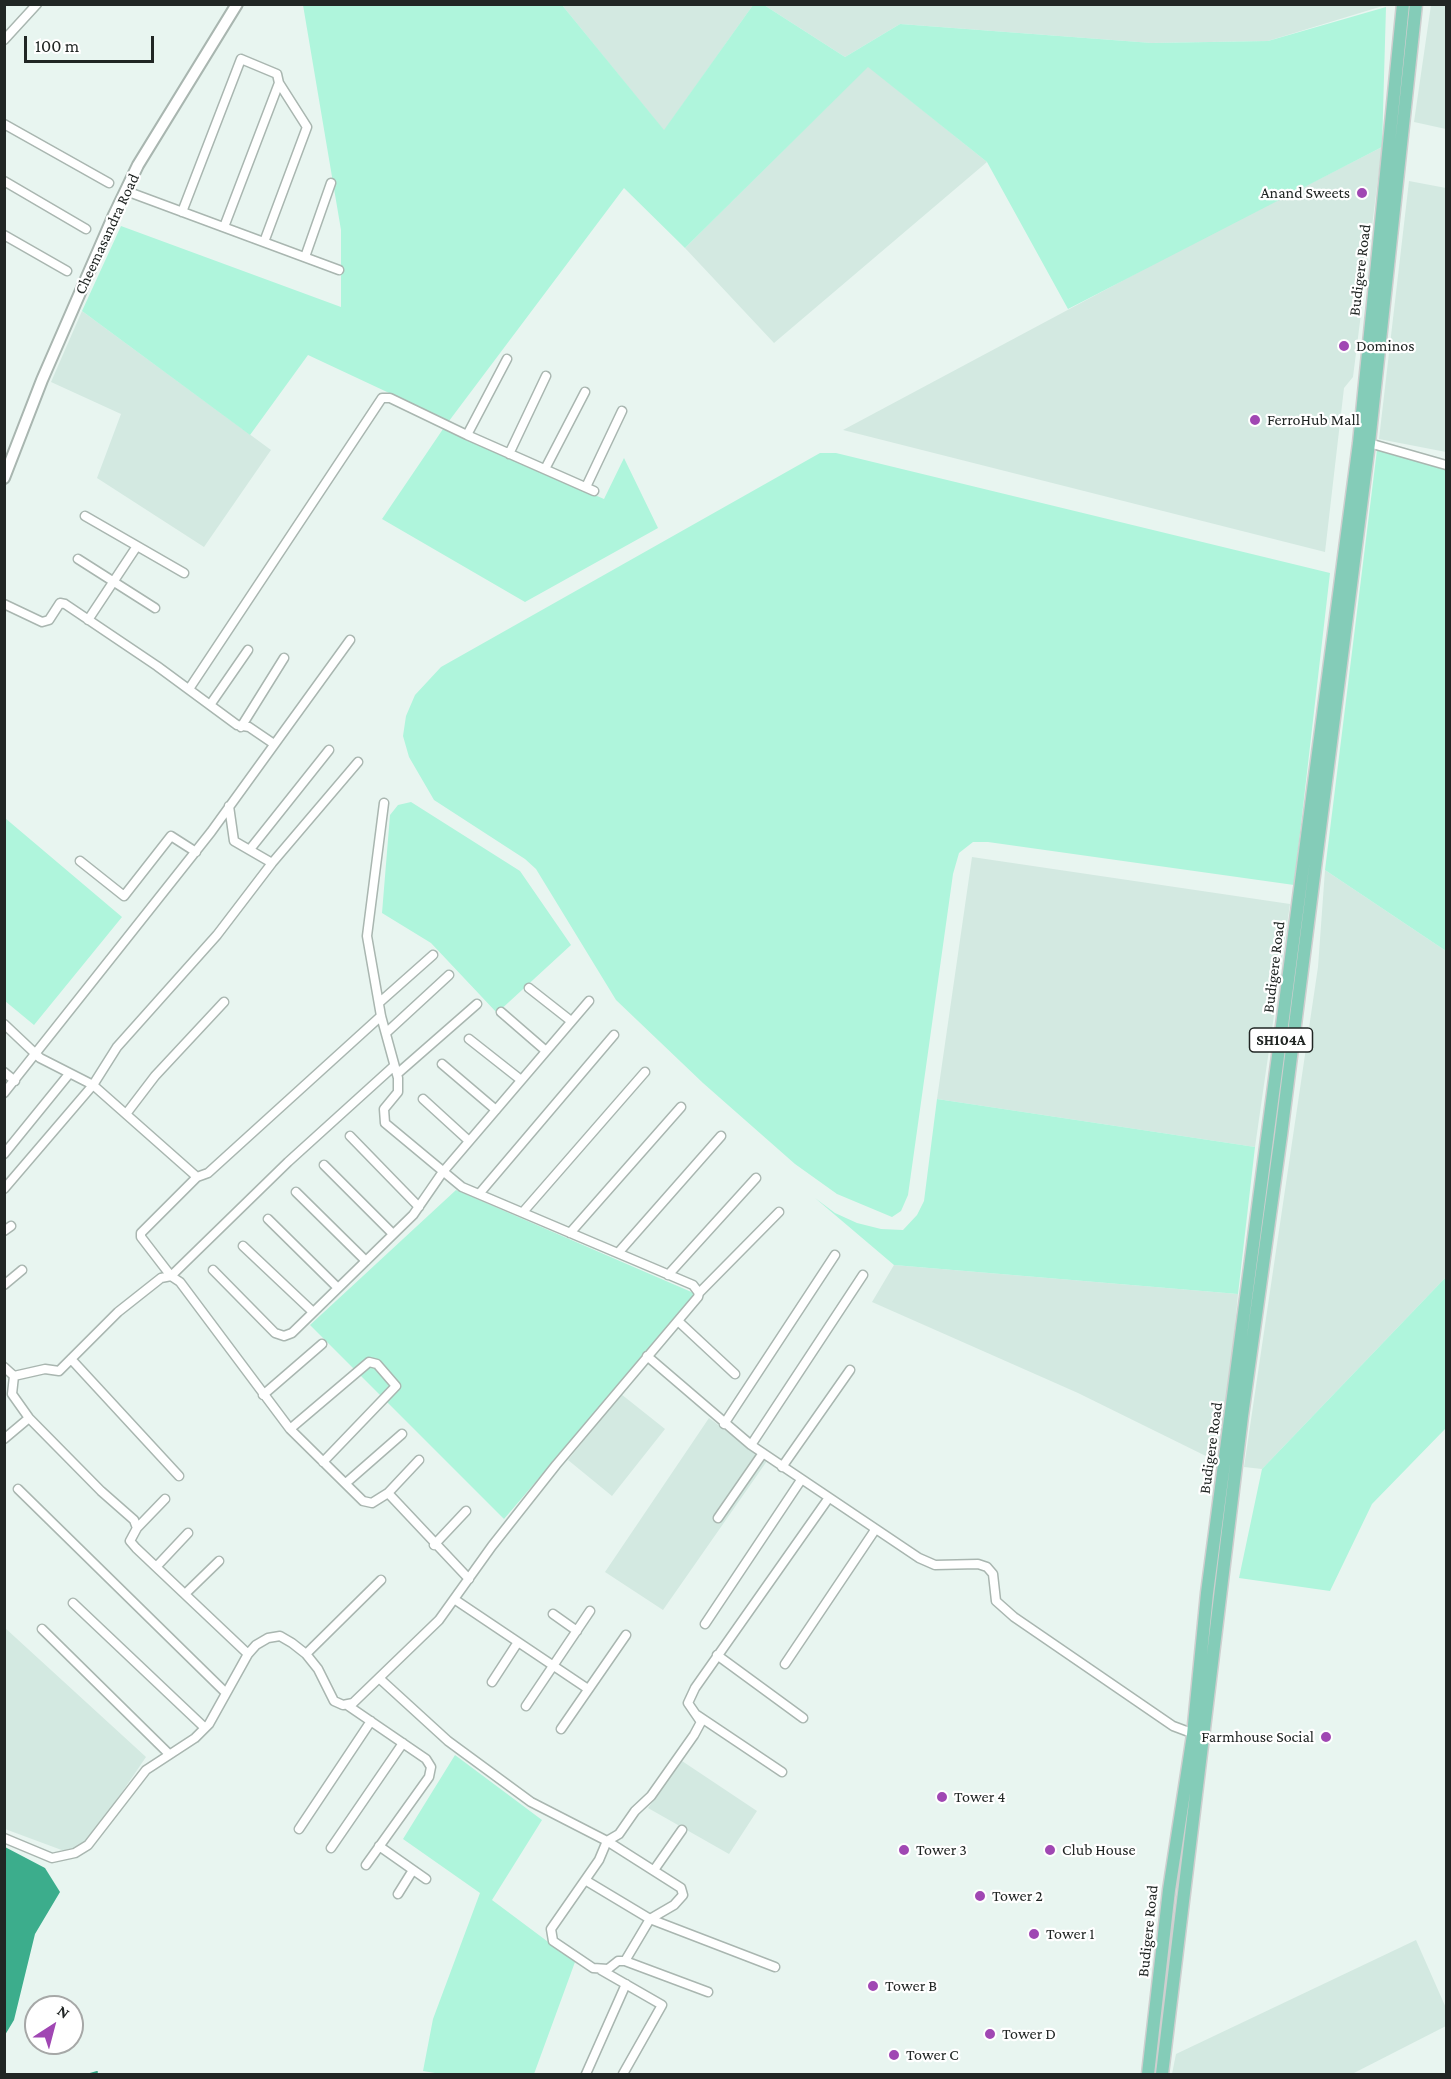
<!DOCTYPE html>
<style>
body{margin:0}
#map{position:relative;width:1451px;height:2079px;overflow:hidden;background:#e8f5f0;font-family:"Crimson Pro",serif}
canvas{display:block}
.frame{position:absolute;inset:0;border:6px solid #212624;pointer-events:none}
.north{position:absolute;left:24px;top:1995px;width:60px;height:60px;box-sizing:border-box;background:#fff;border:2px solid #a6a8a7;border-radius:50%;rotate:36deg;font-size:16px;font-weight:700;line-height:24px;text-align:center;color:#212624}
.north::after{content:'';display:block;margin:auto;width:21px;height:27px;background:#a047b3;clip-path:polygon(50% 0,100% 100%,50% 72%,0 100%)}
.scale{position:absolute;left:24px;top:36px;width:130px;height:27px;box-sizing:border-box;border:3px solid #212624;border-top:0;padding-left:8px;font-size:18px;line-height:21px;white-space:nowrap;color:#212624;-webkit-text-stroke:4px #fff;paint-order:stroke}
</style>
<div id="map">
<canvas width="1451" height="2079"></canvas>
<div class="frame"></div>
<div class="north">N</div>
<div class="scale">100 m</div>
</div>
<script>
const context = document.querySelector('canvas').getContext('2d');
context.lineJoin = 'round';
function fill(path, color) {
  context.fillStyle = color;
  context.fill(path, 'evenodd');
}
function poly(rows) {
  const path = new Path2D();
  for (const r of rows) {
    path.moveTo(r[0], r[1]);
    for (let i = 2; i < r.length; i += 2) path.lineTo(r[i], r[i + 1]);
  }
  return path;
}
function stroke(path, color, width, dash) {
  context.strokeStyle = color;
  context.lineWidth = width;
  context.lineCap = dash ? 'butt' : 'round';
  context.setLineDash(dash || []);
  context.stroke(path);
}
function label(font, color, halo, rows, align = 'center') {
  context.font = font + ' "Crimson Pro",serif';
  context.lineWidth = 4.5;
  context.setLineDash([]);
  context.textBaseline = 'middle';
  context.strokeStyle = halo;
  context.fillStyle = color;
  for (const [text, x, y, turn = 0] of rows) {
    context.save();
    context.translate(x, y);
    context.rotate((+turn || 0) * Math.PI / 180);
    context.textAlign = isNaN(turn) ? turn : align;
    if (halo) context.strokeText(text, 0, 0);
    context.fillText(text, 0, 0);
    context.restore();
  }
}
fill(poly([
 [562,5,753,5,664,131],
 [764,5,1386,5,1268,41,1152,43,900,24,845,57],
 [1431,5,1446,5,1446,129,1414,122],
 [868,66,987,162,774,343,685,248],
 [1382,147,1353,377,1344,388,1325,552,843,430,1178,251],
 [1409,181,1446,188,1446,452,1379,439],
 [82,311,271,450,204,547,97,478,121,414,51,382],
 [972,857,1290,904,1255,1147,937,1099],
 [1325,870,1446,951,1446,1277,1262,1469,1244,1467,1318,967],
 [894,1265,1238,1294,1227,1412,1230,1413,1216,1461,1078,1393,872,1302],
 [621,1394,665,1429,612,1496,568,1460],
 [709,1418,767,1461,663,1610,605,1572],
 [4,1627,146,1757,90,1839,67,1852,5,1829],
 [682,1761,757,1811,729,1854,648,1808],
 [1416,1940,1446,2008,1446,2026,1352,2074,1172,2074,1176,2054]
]), '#d3e9e1');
fill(poly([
 [303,5,562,5,664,130,753,5,764,5,845,57,900,24,1152,43,1268,41,1386,7,1382,147,1068,309,987,162,868,67,685,248,624,188,449,421,308,355,250,435,82,311,121,226,341,307,341,230],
 [443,429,604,499,624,458,658,528,525,602,382,519],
 [1377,450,1446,469,1446,951,1325,870],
 [820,453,836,453,1330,573,1294,885,988,842,973,842,959,853,953,874,908,1195,901,1211,892,1217,837,1194,795,1164,703,1083,616,1000,536,869,525,859,434,800,409,757,403,736,406,716,415,695,441,667],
 [411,802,520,871,571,945,497,1013,431,943,382,913,390,815,398,805],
 [5,818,122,917,34,1025,5,1001],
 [937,1099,1255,1147,1238,1294,894,1265,815,1198,835,1213,857,1223,881,1229,903,1230,917,1215,924,1201],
 [456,1190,696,1294,504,1519,310,1325],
 [1446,1277,1446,1428,1372,1504,1330,1591,1239,1578,1262,1469],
 [455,1755,542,1820,492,1900,575,1962,534,2074,441,2074,423,2071,433,2019,480,1893,403,1839]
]), '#aff5dc');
fill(poly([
 [5,1847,45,1868,60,1892,35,1934,14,2020,5,2035]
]), '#3cad8c');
stroke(poly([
 [90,2074,97,2072]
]), '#3cad8c', 2);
const street = poly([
 [4,40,37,4],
 [4,124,109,183],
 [4,181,86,229],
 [126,191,339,270],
 [182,212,241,59,277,74,279,83,224,227],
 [4,235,67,271],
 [264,242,307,127,279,83],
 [305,257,331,183],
 [467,435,507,359],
 [1369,443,1446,465],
 [509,454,546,376],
 [545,469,585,392],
 [586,487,622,411],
 [85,516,184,573],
 [78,559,155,608],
 [4,604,42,622,49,620,60,603,65,604,157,666,237,725,249,727,274,744],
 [88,620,137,546],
 [189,689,382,398,390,398,467,435,594,491],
 [210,705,248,650],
 [241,727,284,658],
 [229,806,234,841,272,863],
 [251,848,329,750],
 [80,861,124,896,171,836,196,852],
 [529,988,571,1021],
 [380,1002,433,955],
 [501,1012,546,1051],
 [4,1024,40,1058,93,1085,197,1177,208,1173,381,1016],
 [386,1033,449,975],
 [469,1039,521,1080],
 [442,1064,496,1110],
 [4,1072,15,1081],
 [397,1074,477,1004],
 [4,1093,211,832,350,640],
 [423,1099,469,1141],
 [126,1114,155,1076,224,1002],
 [350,1136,419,1207],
 [4,1154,69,1074],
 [324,1165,393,1234],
 [197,1177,141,1233,141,1237,171,1276,288,1162,394,1066],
 [4,1189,93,1085,117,1047,217,935,272,863,358,762],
 [296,1192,366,1261],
 [479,1194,614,1035],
 [523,1212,645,1072],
 [268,1219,338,1288],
 [4,1231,11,1226],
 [570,1233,681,1107],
 [243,1246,313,1312],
 [618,1253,721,1136],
 [213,1270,275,1333,284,1336,292,1333,413,1215,442,1173,589,1001],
 [668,1275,756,1178],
 [4,1285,22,1270],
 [699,1293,779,1212],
 [678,1321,735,1374],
 [647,1356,751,1445,919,1558,935,1565,978,1564,987,1567,993,1574,996,1601,1014,1617,1173,1726,1197,1735],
 [71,1359,179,1476],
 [4,1367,14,1376],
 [14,1376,45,1369,59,1371,118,1312,161,1278,171,1276,180,1282,290,1429,363,1501,372,1503,388,1493,469,1579],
 [14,1376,12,1394,29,1418,101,1491,134,1520,137,1528,130,1541,136,1548,248,1654],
 [263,1395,322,1344],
 [724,1424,835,1255],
 [290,1429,369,1362,377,1364,396,1386,323,1462],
 [4,1439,29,1418],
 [751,1445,863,1275],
 [782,1467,850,1370],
 [346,1483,402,1434],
 [18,1489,225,1692],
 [388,1493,419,1460],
 [718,1518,763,1453],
 [137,1528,165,1499],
 [434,1545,466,1511],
 [157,1566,188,1533],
 [185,1594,219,1561],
 [454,1599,588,1689],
 [73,1603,205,1728],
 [553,1614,577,1631],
 [705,1624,801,1480],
 [42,1629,168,1753],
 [306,1654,381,1580],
 [717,1655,803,1718],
 [785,1664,875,1530],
 [379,1678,448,1741,531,1802,607,1841,681,1888,683,1895,674,1905,650,1919,625,1961],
 [492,1682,518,1642],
 [347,1705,426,1759,431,1767,429,1777,366,1865],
 [526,1706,590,1611],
 [697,1715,782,1772],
 [561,1729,626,1635],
 [299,1829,371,1721],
 [4,1838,52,1858,75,1853,88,1845,146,1770,195,1738,209,1724,248,1654,256,1645,268,1638,280,1636,292,1643,306,1654,318,1669,334,1701,343,1705,353,1703,439,1620,492,1546,556,1465,698,1297,699,1293,693,1285,462,1187,385,1123,384,1109,398,1092,398,1078,381,1016,367,936,384,803],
 [379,1846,426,1879],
 [331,1848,403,1743],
 [654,1870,682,1830],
 [585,1880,650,1919,775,1967],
 [398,1894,413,1870],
 [601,1970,662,2005,623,2074],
 [708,1992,625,1961,618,1961,608,1969,593,1968,553,1941,551,1929,599,1860,607,1841,619,1834,635,1811,651,1796,694,1735,701,1722,688,1703,695,1688,828,1499],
 [586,2074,626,1984]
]);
const secondary = poly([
 [4,478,42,380,113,217,138,165,237,4]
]);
const primary = poly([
 [1148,2074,1169,1890,1193,1735,1207,1593,1359,443,1403,4],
 [1162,2074,1242,1416,1281,1135,1369,443,1416,4]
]);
stroke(street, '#a9b6b0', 11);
stroke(secondary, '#a9b6b0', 14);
stroke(primary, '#cecfcf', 15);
stroke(street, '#fff', 8);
stroke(secondary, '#fff', 10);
stroke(primary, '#84ccb8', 12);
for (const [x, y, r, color] of [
 [1362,193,6,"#a047b3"],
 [1344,346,6,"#a047b3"],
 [1255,420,6,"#a047b3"],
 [1326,1737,6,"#a047b3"],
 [942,1797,6,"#a047b3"],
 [904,1850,6,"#a047b3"],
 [1050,1850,6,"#a047b3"],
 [980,1896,6,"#a047b3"],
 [1034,1934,6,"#a047b3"],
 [873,1986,6,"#a047b3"],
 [990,2034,6,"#a047b3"],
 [894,2055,6,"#a047b3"]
]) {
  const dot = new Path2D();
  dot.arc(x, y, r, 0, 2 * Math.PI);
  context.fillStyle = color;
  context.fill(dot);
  stroke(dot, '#fff', 2);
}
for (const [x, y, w] of [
 [1281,1040,63]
]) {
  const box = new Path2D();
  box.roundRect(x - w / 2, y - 12, w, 24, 4.5);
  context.fillStyle = '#fff';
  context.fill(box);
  stroke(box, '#212624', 1.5);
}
label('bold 15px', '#212624', null, [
 ["SH104A",1281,1040]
]);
label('16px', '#212624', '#fff', [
 ["Anand Sweets",1350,193,"right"],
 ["Dominos",1356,346],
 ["FerroHub Mall",1267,420],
 ["Farmhouse Social",1314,1737,"right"],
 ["Tower 4",954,1797],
 ["Tower 3",916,1850],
 ["Club House",1062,1850],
 ["Tower 2",992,1896],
 ["Tower 1",1046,1934],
 ["Tower B",885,1986],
 ["Tower D",1002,2034],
 ["Tower C",906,2055]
], 'left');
label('16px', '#212624', '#fff', [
 ["Cheemasandra Road",107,234,-65],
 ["Budigere Road",1360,270,-83],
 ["Budigere Road",1274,967,-83],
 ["Budigere Road",1211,1448,-82],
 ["Budigere Road",1148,1931,-84]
]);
</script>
